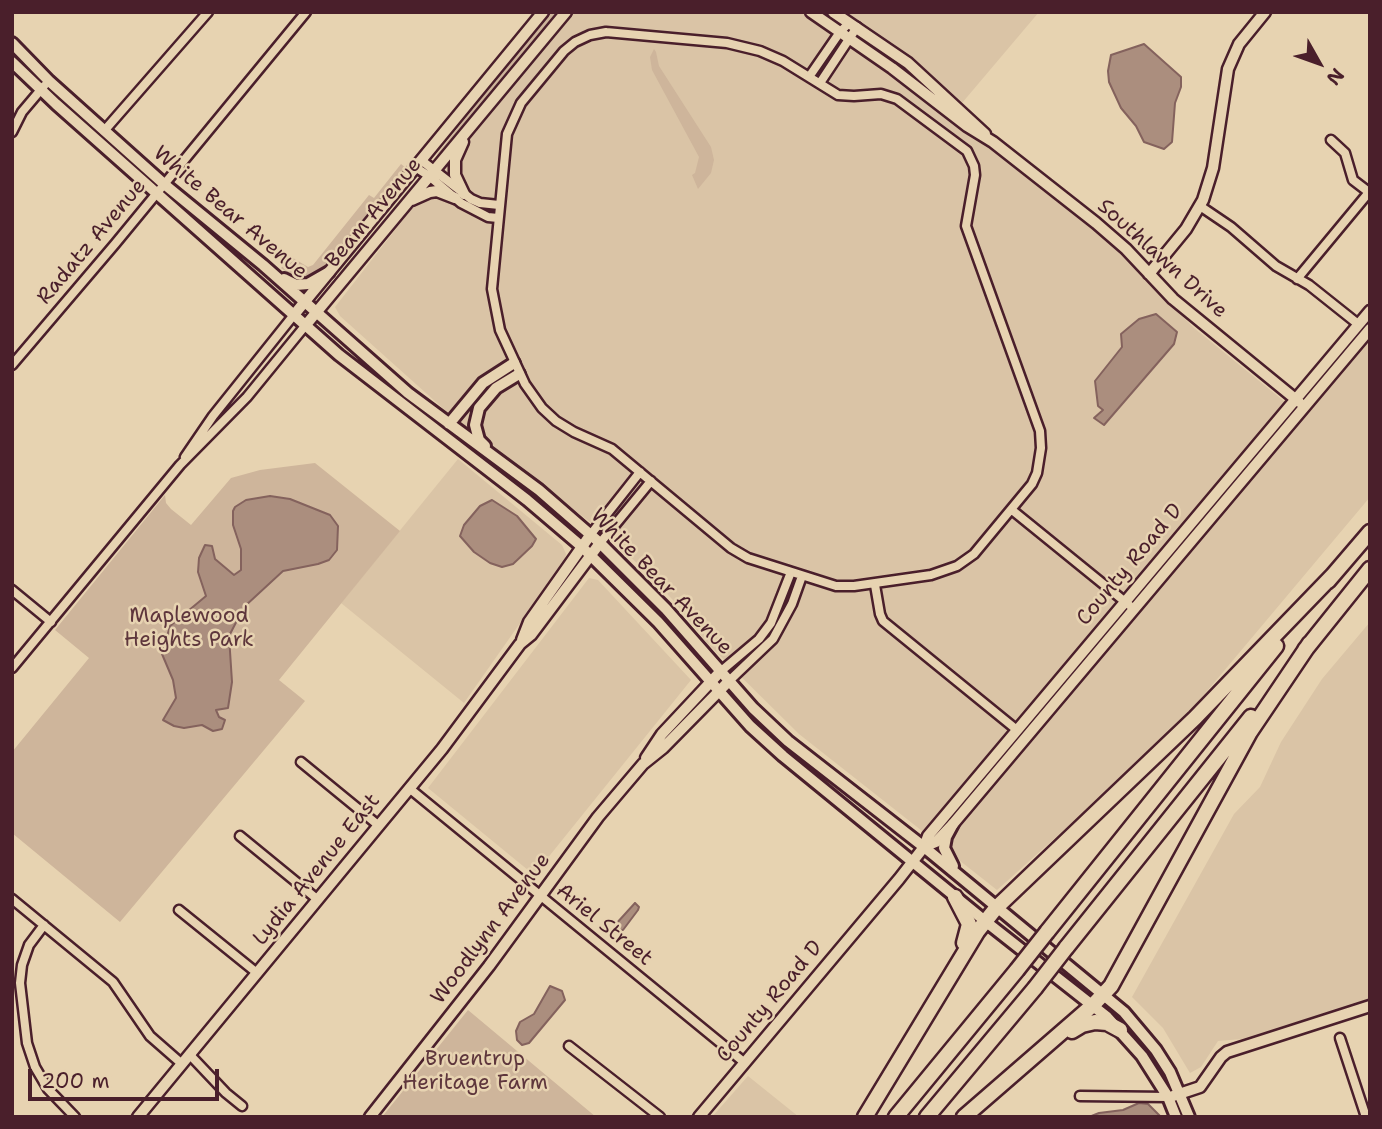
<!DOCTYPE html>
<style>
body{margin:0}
#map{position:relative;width:1382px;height:1129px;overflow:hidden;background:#e7d3b1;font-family:"Shantell Sans",sans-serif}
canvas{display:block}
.frame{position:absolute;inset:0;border:14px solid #4a1f2b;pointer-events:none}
.north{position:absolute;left:1284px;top:28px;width:70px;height:70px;-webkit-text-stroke:5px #e7d3b1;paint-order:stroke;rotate:130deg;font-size:19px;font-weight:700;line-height:28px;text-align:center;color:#4a1f2b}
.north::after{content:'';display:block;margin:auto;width:24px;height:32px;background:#4a1f2b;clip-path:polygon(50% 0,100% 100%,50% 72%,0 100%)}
.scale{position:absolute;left:28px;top:1069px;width:191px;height:32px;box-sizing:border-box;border:4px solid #4a1f2b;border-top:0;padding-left:9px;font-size:21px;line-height:24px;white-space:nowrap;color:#4a1f2b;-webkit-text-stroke:5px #e7d3b1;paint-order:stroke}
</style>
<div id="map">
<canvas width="1382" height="1129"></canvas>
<div class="frame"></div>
<div class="north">N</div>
<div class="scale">200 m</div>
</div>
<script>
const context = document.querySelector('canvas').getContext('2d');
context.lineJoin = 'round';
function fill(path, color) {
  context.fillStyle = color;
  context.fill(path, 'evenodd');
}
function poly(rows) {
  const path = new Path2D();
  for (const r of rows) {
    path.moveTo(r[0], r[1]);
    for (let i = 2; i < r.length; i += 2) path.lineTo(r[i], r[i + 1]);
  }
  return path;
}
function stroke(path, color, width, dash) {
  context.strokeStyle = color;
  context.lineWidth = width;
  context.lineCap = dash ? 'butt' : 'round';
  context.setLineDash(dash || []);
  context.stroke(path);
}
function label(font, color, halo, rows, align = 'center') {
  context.font = font + ' "Shantell Sans",sans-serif';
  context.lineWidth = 5;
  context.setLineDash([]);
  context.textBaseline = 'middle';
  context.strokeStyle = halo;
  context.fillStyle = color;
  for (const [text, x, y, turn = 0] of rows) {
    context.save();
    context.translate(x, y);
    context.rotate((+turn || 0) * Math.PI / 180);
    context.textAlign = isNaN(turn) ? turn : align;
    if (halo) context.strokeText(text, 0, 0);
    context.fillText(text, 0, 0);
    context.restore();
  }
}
fill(poly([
 [575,12,1039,12,951,116,1102,236,1194,328,1290,406,1300,410,1370,328,1370,497,1171,734,997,890,799,734,707,643,672,599,617,543,446,411,340,316,335,307,434,180],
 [458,459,562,545,566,554,565,559,464,703,341,603],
 [589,578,598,580,691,680,534,875,428,788],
 [1370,622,1370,999,1242,1039,1218,1041,1201,1067,1190,1073,1163,1028,1132,997,1234,814,1260,787,1281,742,1322,679],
 [748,1076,799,1117,712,1117]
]), '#dac4a6');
fill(poly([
 [550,12,561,12,441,157,434,162,438,153],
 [654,49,656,52,659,66,711,147,714,160,711,173,698,189,692,175,695,173,699,157,652,70,650,57],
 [401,164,406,168,406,173,367,221,315,278,297,279,281,268,293,258,308,267,313,265,369,195,374,198],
 [315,463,400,531,279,680,305,701,120,922,12,833,12,752,89,658,55,630,165,495,166,503,171,509,191,525,231,478,260,470],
 [468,1010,596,1117,382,1117]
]), '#ceb59b');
const water = poly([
 [1144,44,1181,77,1181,87,1175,103,1172,142,1164,149,1144,142,1136,126,1121,108,1109,82,1108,71,1111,55,1144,44],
 [1156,314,1177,332,1174,344,1104,425,1094,418,1103,410,1098,406,1095,381,1122,347,1121,334,1139,319,1156,314],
 [270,496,290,499,330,515,338,526,337,550,329,560,318,564,283,571,244,607,229,636,232,682,228,708,216,710,219,717,225,720,222,729,213,731,202,725,184,728,174,726,163,720,176,698,173,680,162,654,170,626,206,596,198,572,199,558,205,545,212,546,215,559,234,575,241,570,241,549,233,525,233,511,235,507,246,500,270,496],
 [492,500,517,516,536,539,532,546,513,564,502,567,490,563,474,552,460,536,464,525,480,506,492,500],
 [635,903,639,907,638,910,623,930,615,930,615,925,635,903],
 [550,986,562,991,565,1000,529,1043,522,1045,517,1040,516,1031,520,1022,534,1014,550,986],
 [1139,1103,1148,1104,1161,1117,1089,1117,1099,1113,1123,1110,1139,1103]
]);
fill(water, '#ab8e7e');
stroke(water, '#84625d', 2);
const minor = poly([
 [606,32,727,43,760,51,783,61,838,95,854,96,881,94,897,99,967,151,974,166,975,175,966,226,1040,431,1041,448,1037,473,1032,484,974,554,957,566,931,575,854,586,836,586,748,558,731,548,612,449,574,432,556,421,542,408,525,384,500,330,492,289,507,134,521,103,564,51,575,42,590,35,606,32],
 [809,77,840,32,849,23],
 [820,83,857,27],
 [104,131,208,12],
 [12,132,22,112,44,86],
 [1331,140,1345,153,1353,180,1370,193],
 [421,160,471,199,480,203,499,205],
 [415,167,429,176,461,203,488,217,498,218],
 [1200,206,1231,227,1276,266,1309,285,1358,324],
 [1297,279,1370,191],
 [12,365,115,244,306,12],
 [185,457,213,416,293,316],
 [1012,510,1134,609],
 [591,534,640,472],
 [600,543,651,481],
 [875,585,880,614,883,621,1017,730],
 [12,590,51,622],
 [12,668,180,465,247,397,305,326],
 [720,672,759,639,771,623,791,572],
 [729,681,773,639,792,604,802,576],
 [301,762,378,825],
 [409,788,745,1063],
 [240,836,317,899],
 [12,899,113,982,150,1036,182,1064],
 [179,910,257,973],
 [44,925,29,945,22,965,20,983,27,1043,35,1067,48,1089,75,1117],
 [1340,1038,1366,1117],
 [569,1046,660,1117],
 [190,1055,226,1093,242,1106],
 [1080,1096,1168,1097]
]);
const tertiary = poly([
 [811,12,892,68,967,126,993,142,1096,223,1126,249,1173,299,1299,402],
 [833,12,908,63,985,134],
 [463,142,455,160,455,175,464,194],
 [412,200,430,192,437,191,455,198],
 [1149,274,1186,229,1203,200,1213,168,1228,69,1239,44,1265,12],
 [293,316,543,12],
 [305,326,566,12],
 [522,640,529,622,591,534],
 [646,758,662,734,720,672],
 [924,847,936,842,953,824,1370,329],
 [1173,1096,1200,1087,1221,1057,1227,1052,1370,1006],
 [138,1117,442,749,520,644,531,635,600,543],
 [370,1117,489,966,598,817,643,764,663,748,729,681],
 [699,1117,899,879,924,847,928,836,1370,311]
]);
const secondary = poly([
 [12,43,49,81,164,184,263,265,408,393,539,490,600,543,666,609,753,708,788,741,924,847,1124,1012,1156,1050,1170,1072,1189,1117],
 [12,62,56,104,339,355,527,500,581,546,658,622,750,726,783,756,985,921,1107,1017,1142,1056,1168,1097,1176,1117],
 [284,279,296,285,308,284,329,272],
 [449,424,483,383,514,363],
 [485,446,479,440,475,425,479,408,496,388,519,374],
 [953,866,944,848,946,837,953,824]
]);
const motorway = poly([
 [1328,581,1370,532],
 [1305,650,1370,569],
 [955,897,969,924,964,943],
 [1047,932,1276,646],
 [1066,948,1251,717],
 [1072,1031,1082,1025,1095,1022,1107,1023,1120,1030],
 [865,1117,977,932,996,908,1195,718,1334,574],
 [896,1117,1017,970],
 [927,1117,1035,988],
 [964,1117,1093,1005,1111,986,1250,732,1310,643]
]);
stroke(minor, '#4a1f2b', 13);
stroke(tertiary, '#4a1f2b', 15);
stroke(secondary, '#4a1f2b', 16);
stroke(motorway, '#4a1f2b', 19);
stroke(minor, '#e7d3b1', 8);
stroke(tertiary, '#e7d3b1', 10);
stroke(secondary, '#e7d3b1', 10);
stroke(motorway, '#e7d3b1', 14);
const motorwayBridge = poly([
 [1017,970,1047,932],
 [1035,988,1066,948]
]);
stroke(motorwayBridge, '#4a1f2b', 19, []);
stroke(motorwayBridge, '#e7d3b1', 14);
label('21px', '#4a1f2b', '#e7d3b1', [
 ["White Bear Avenue",230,213,40],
 ["Beam Avenue",374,213,-50],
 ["Radatz Avenue",92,242,-50],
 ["Southlawn Drive",1162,259,42],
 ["County Road D",1130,565,-50],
 ["White Bear Avenue",661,582,46],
 ["Lydia Avenue East",317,870,-51],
 ["Ariel Street",604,925,39],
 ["Woodlynn Avenue",491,929,-53],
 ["County Road D",770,1002,-50]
]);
label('21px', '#5e363c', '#e7d3b1', [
 ["Maplewood",189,617],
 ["Heights Park",189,641],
 ["Bruentrup",475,1060],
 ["Heritage Farm",475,1084]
]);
</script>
